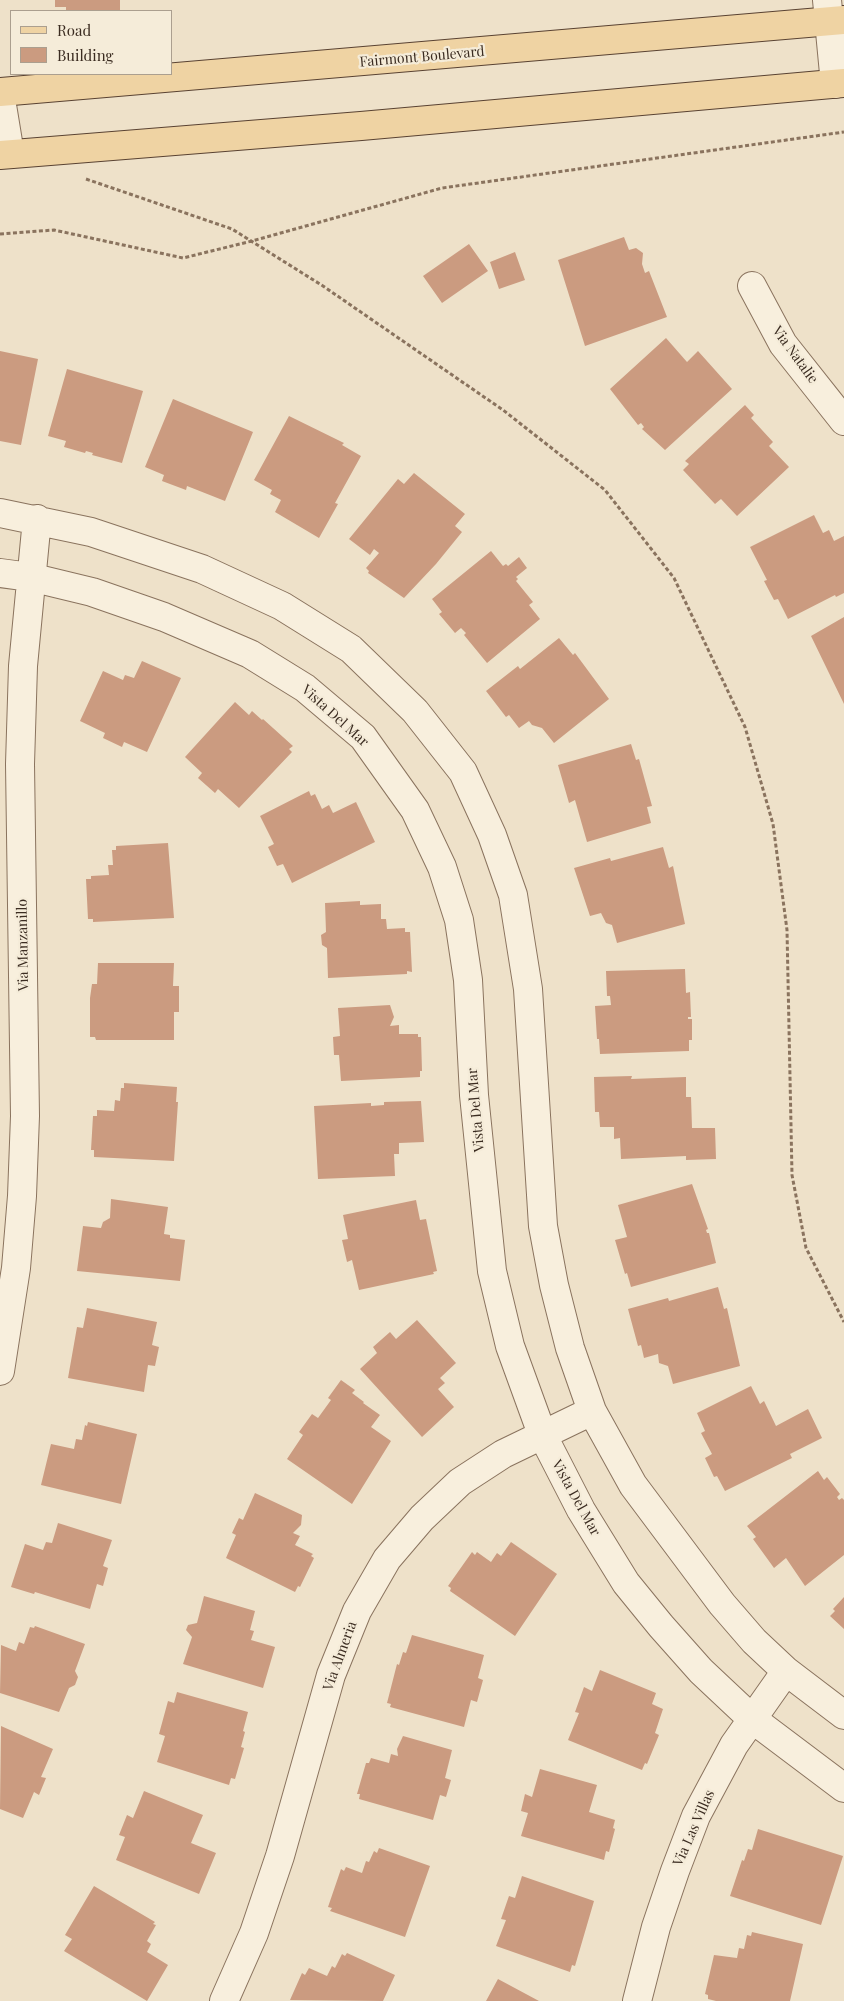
<!DOCTYPE html>
<style>
body{margin:0}
#map{position:relative;width:844px;height:2001px;overflow:hidden;background:#eee1c9;font-family:"Playfair Display",serif}
canvas{display:block}
.legend{position:absolute;left:10px;top:10px;width:162px;height:65px;box-sizing:border-box;background:#f5ecd9;border:1px solid #ab9f8f;margin:0;padding:6px 9px;list-style:none;font-size:15px;color:#3b2c21}
.legend li{display:flex;align-items:center;gap:10px;height:25px}
.legend b{width:25px;border:1px solid #ab9f8f}
</style>
<div id="map">
<canvas width="844" height="2001"></canvas>
<ul class="legend">
<li><b style="height:6px;background:#efd3a3"></b>Road</li>
<li><b style="height:14px;background:#cb9b80"></b>Building</li>
</ul>
</div>
<script>
const context = document.querySelector('canvas').getContext('2d');
context.lineJoin = 'round';
function fill(path, color) {
  context.fillStyle = color;
  context.fill(path, 'evenodd');
}
function poly(rows) {
  const path = new Path2D();
  for (const r of rows) {
    path.moveTo(r[0], r[1]);
    for (let i = 2; i < r.length; i += 2) path.lineTo(r[i], r[i + 1]);
  }
  return path;
}
function stroke(path, color, width, dash) {
  context.strokeStyle = color;
  context.lineWidth = width;
  context.lineCap = dash ? 'butt' : 'round';
  context.setLineDash(dash || []);
  context.stroke(path);
}
function label(font, color, halo, rows, align = 'center') {
  context.font = font + ' "Playfair Display",serif';
  context.lineWidth = 4.5;
  context.setLineDash([]);
  context.textBaseline = 'middle';
  context.strokeStyle = halo;
  context.fillStyle = color;
  for (const [text, x, y, turn = 0] of rows) {
    context.save();
    context.translate(x, y);
    context.rotate((+turn || 0) * Math.PI / 180);
    context.textAlign = isNaN(turn) ? turn : align;
    if (halo) context.strokeText(text, 0, 0);
    context.fillText(text, 0, 0);
    context.restore();
  }
}
fill(poly([
 [55,0,120,0,120,11,66,11,66,7,55,7],
 [624,237,629,250,636,248,643,253,642,264,645,273,649,271,667,317,585,346,558,260],
 [469,244,488,271,442,303,423,276],
 [515,252,525,280,499,289,490,262],
 [666,338,687,362,698,351,732,389,665,450,642,429,644,427,641,423,638,425,610,389],
 [0,351,38,359,21,445,0,441],
 [67,369,143,391,122,463,92,455,93,453,86,451,85,453,64,447,66,441,48,436],
 [173,399,253,432,225,501,187,486,186,490,162,481,164,475,145,467],
 [745,405,754,415,751,418,773,442,769,446,789,467,737,516,721,499,715,504,683,470,689,464,685,461],
 [289,416,344,443,342,445,361,456,335,503,338,504,319,538,275,512,281,500,270,494,272,490,254,480],
 [414,473,465,514,455,526,462,532,436,564,404,598,368,573,369,571,366,568,379,553,374,549,370,555,349,539,398,479,404,484],
 [814,515,823,533,829,530,834,541,844,536,844,593,836,597,835,595,788,619,778,599,774,600,764,581,767,580,750,547],
 [491,551,503,566,506,564,508,566,519,557,527,568,516,577,518,579,516,581,533,602,529,605,540,619,487,663,464,635,466,633,461,628,455,633,439,614,442,612,432,599],
 [844,617,844,704,811,636],
 [559,638,573,655,575,653,609,699,554,743,542,728,532,725,529,721,519,728,509,715,506,717,486,691,518,666,520,669],
 [142,661,181,678,147,752,124,742,122,747,103,738,105,733,80,721,103,671,123,680,125,675,134,678],
 [235,702,249,715,252,711,262,720,263,719,293,746,289,749,292,752,239,808,218,789,215,793,198,778,202,773,185,757],
 [631,744,636,760,639,759,652,806,647,807,651,823,587,842,575,800,569,803,558,765],
 [309,791,311,796,315,794,322,809,329,805,333,813,356,802,375,842,292,883,283,864,277,866,268,847,274,844,260,816],
 [168,843,174,918,93,922,93,919,88,919,86,879,91,879,91,876,109,875,108,865,113,865,112,850,116,850,116,846],
 [663,847,669,868,673,866,685,924,617,943,612,925,606,923,601,913,590,916,574,868,610,858,611,861],
 [360,901,360,905,381,904,381,919,386,919,387,929,405,928,405,932,410,932,412,972,407,971,407,974,328,978,327,948,322,945,321,935,326,932,325,903],
 [98,963,174,963,173,986,179,986,179,1012,174,1012,174,1040,96,1040,95,1037,90,1037,90,998,92,984,97,984],
 [685,969,686,993,690,992,691,1017,688,1017,688,1019,692,1019,692,1040,689,1040,689,1051,600,1054,599,1039,597,1039,595,1006,611,1005,610,996,607,996,606,971],
 [390,1005,394,1017,390,1026,399,1025,399,1034,418,1034,418,1037,421,1037,422,1071,420,1071,420,1077,341,1081,339,1055,334,1055,333,1037,340,1036,338,1008],
 [632,1076,631,1079,686,1077,686,1097,691,1097,692,1128,715,1128,716,1159,686,1160,686,1156,621,1159,620,1138,614,1139,614,1127,600,1127,599,1112,595,1112,594,1077],
 [124,1083,177,1087,176,1102,178,1102,174,1161,94,1157,94,1150,91,1150,93,1116,97,1116,97,1110,114,1111,115,1100,120,1101,121,1088,124,1088],
 [421,1101,424,1142,399,1143,399,1154,394,1154,395,1176,318,1179,314,1106,371,1103,371,1106,384,1105,384,1102],
 [692,1184,708,1229,706,1230,707,1233,709,1233,716,1263,631,1287,627,1273,625,1274,615,1240,627,1237,618,1205],
 [111,1199,168,1207,164,1234,170,1235,170,1238,185,1240,180,1281,77,1271,83,1226,101,1228,103,1222,110,1218],
 [416,1200,420,1220,426,1219,437,1271,433,1272,434,1274,359,1290,352,1260,347,1262,342,1240,348,1239,343,1215],
 [718,1287,724,1309,727,1308,740,1366,673,1384,668,1366,659,1363,658,1354,644,1358,641,1345,638,1346,628,1309,668,1298,669,1301],
 [87,1308,157,1322,152,1345,159,1347,155,1366,148,1365,144,1392,68,1378,77,1327,83,1328],
 [417,1320,456,1363,440,1378,445,1383,438,1389,454,1407,422,1437,360,1369,377,1353,373,1347,390,1332,396,1339],
 [341,1380,355,1390,352,1393,364,1402,363,1403,380,1415,371,1427,391,1441,352,1504,287,1459,303,1435,299,1432,312,1414,318,1418,331,1400,328,1398],
 [751,1386,760,1404,764,1401,776,1426,808,1409,822,1438,790,1454,792,1458,725,1491,717,1476,714,1477,705,1458,712,1454,701,1433,705,1431,697,1413],
 [88,1422,137,1434,121,1504,41,1485,51,1444,74,1449,76,1439,82,1440,85,1425,87,1426],
 [818,1471,824,1480,827,1477,840,1494,837,1497,839,1500,842,1498,844,1500,844,1555,805,1586,786,1558,774,1568,753,1539,756,1537,747,1526],
 [255,1493,302,1515,301,1525,293,1533,300,1536,295,1545,313,1554,311,1556,314,1558,300,1587,298,1586,295,1592,226,1558,236,1535,232,1533,239,1518,243,1520],
 [58,1523,112,1540,103,1566,108,1568,103,1586,97,1584,90,1609,35,1592,34,1594,11,1587,25,1544,43,1550,46,1542,52,1543],
 [511,1542,557,1574,515,1636,450,1591,451,1588,448,1586,472,1552,475,1555,477,1552,491,1562,497,1553,501,1556],
 [204,1596,255,1611,250,1630,254,1631,251,1640,275,1647,263,1688,183,1664,192,1637,186,1630,188,1625,197,1623],
 [844,1597,844,1629,830,1616,835,1611,833,1609],
 [35,1626,85,1644,75,1671,78,1677,75,1685,69,1688,59,1712,0,1693,1,1645,16,1651,19,1642,24,1644,30,1627,34,1628],
 [412,1635,484,1655,478,1678,483,1680,477,1702,471,1700,464,1727,390,1707,391,1704,387,1703,397,1664,399,1665,403,1652,406,1653],
 [600,1670,656,1693,652,1704,663,1709,655,1733,659,1735,647,1764,645,1763,642,1770,568,1740,579,1713,575,1712,584,1687,592,1691],
 [177,1692,248,1712,243,1731,245,1732,241,1747,244,1748,235,1779,231,1778,229,1785,157,1762,165,1736,159,1734,168,1701,174,1703],
 [1,1726,53,1749,41,1777,46,1778,39,1795,34,1792,23,1818,0,1809],
 [403,1736,452,1750,445,1778,451,1780,446,1797,440,1795,433,1820,359,1799,360,1794,357,1794,366,1763,369,1763,371,1758,389,1763,391,1754,398,1756,397,1749],
 [540,1769,597,1785,589,1812,615,1820,613,1828,615,1829,609,1852,606,1851,604,1860,521,1836,528,1813,521,1811,525,1794,532,1797],
 [144,1791,203,1815,191,1843,216,1853,199,1894,116,1860,125,1837,119,1835,127,1815,133,1818],
 [758,1829,843,1856,821,1925,730,1896,742,1860,744,1861,748,1849,752,1850],
 [379,1848,430,1866,405,1937,330,1911,332,1908,328,1907,341,1869,344,1871,346,1867,362,1873,366,1861,369,1862,374,1851,377,1853],
 [522,1876,594,1901,575,1966,572,1965,570,1972,496,1946,506,1920,501,1919,509,1896,515,1898],
 [94,1886,155,1922,153,1924,156,1925,147,1941,151,1944,147,1952,168,1965,147,2001,64,1951,72,1939,65,1935],
 [752,1932,803,1944,790,2001,716,2001,708,1999,708,1995,705,1994,714,1955,737,1958,739,1948,744,1949,747,1935,751,1936],
 [347,1953,395,1975,383,2001,290,2000,302,1973,305,1975,309,1968,327,1976,332,1966,335,1968,342,1954,345,1956],
 [498,1979,539,2001,486,2001]
]), '#cb9b80');
const minor = poly([
 [827,0,835,84],
 [0,93,10,154],
 [752,286,783,344,844,421],
 [0,513,91,532,202,569,282,606,351,649,415,711,463,772,492,835,513,895,528,989,543,1226,554,1285,570,1348,592,1411,633,1485,722,1604,754,1641,786,1671,844,1715],
 [0,573,30,577,92,592,164,617,250,654,305,688,363,737,415,810,442,867,459,920,468,980,474,1095,492,1271,510,1346,542,1434,581,1510,626,1583,661,1626,701,1671,751,1718,844,1788],
 [0,1371,16,1268,22,1196,25,1116,20,764,23,666,37,519],
 [224,2001,254,1933,280,1856,331,1675,357,1611,387,1559,422,1518,460,1482,503,1454,592,1411],
 [637,2001,656,1927,675,1871,696,1816,734,1745,786,1671]
]);
const major = poly([
 [0,92,844,20],
 [0,155,361,126,844,83]
]);
stroke(minor, '#8a735e', 30);
stroke(major, '#594232', 30);
stroke(poly([
 [86,179,232,229,323,286,503,410,605,490,674,578,745,727,773,824,787,930,792,1175,806,1248,844,1322],
 [0,234,54,230,183,258,252,241,442,188,844,132]
]), '#8a735e', 3, [4, 2.5]);
stroke(minor, '#f8efdd', 28);
stroke(major, '#efd3a3', 28);
label('14px', '#3b2c21', '#f5ecd9', [
 ["Fairmont Boulevard",422,57,-5],
 ["Via Natalie",795,355,54],
 ["Vista Del Mar",335,716,42],
 ["Via Manzanillo",23,945,-91],
 ["Vista Del Mar",476,1110,-95],
 ["Vista Del Mar",576,1498,61],
 ["Via Almeria",340,1656,-70],
 ["Via Las Villas",694,1828,-66]
]);
</script>
